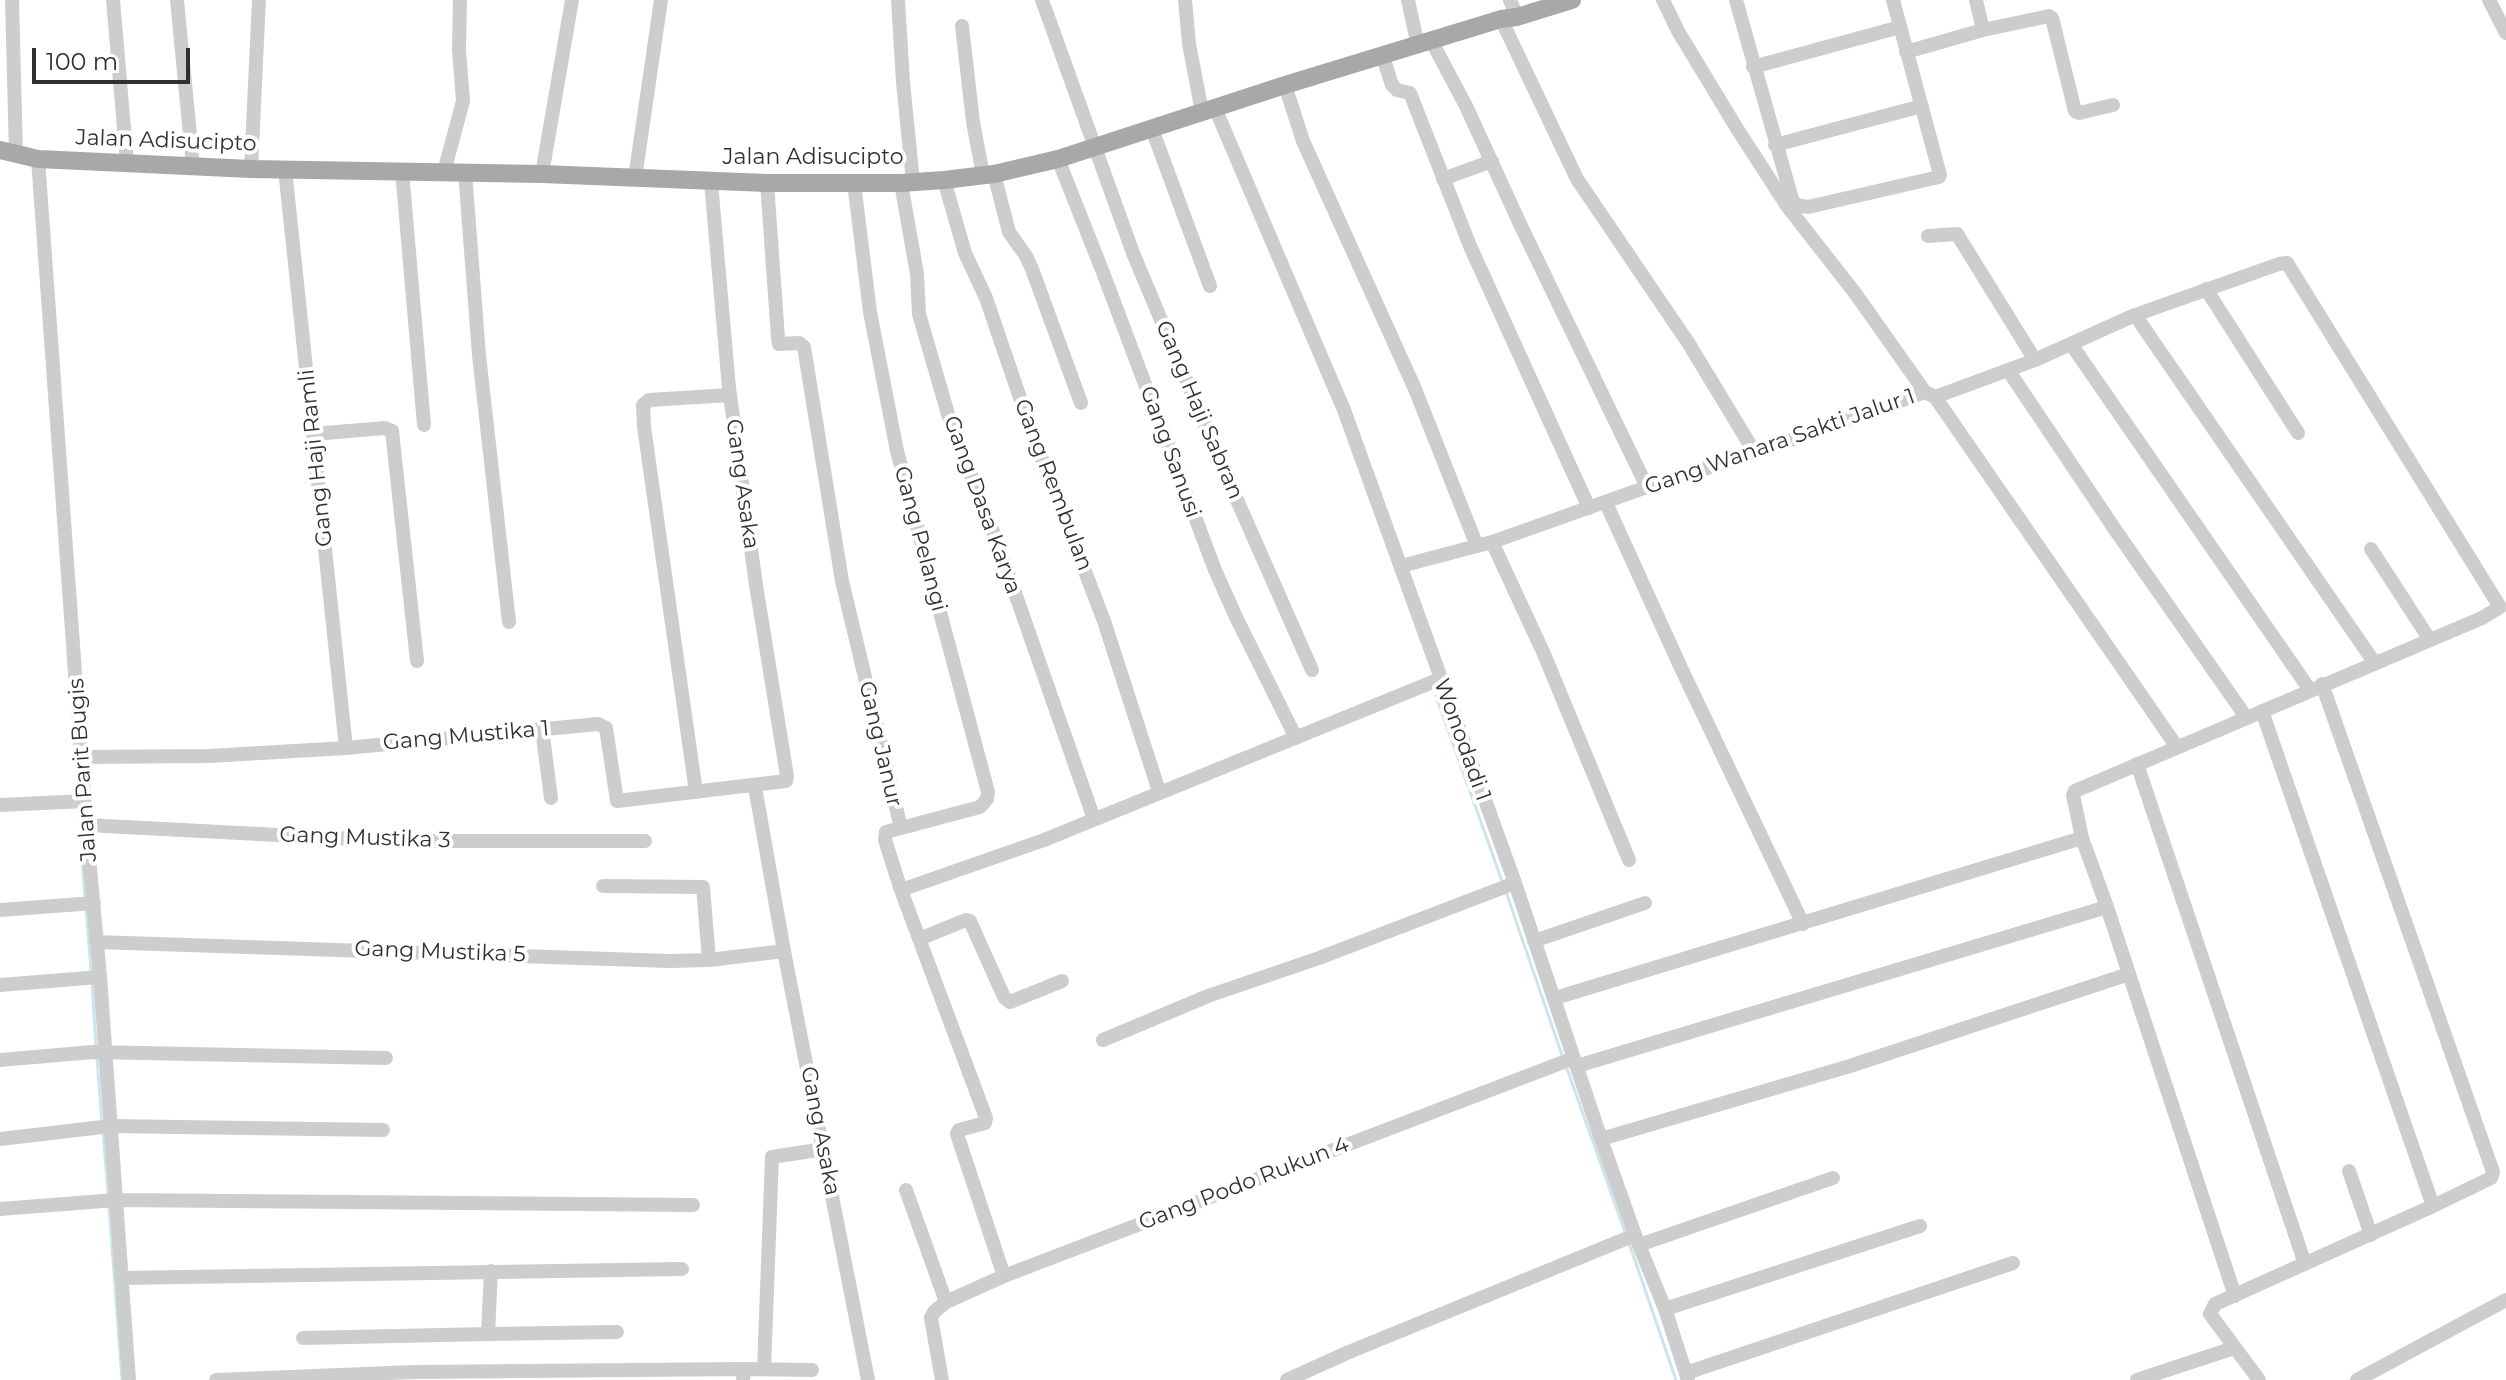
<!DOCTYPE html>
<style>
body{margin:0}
#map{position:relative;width:2506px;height:1380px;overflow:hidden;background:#fff;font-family:Montserrat,sans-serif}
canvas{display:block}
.scale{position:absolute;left:32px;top:48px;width:158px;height:36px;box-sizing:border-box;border:4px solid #303030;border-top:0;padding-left:10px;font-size:24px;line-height:28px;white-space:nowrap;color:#303030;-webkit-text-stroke:6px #fff;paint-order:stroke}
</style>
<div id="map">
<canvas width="2506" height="1380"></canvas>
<div class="scale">100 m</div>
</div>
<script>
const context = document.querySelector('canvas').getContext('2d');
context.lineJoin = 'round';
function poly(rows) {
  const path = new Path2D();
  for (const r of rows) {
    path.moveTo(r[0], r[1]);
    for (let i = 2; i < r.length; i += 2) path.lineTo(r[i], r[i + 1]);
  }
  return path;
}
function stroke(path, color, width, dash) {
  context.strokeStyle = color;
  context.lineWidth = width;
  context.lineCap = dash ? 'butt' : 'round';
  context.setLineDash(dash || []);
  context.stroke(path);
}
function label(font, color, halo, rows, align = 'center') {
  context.font = font + ' Montserrat,sans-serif';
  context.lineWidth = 8;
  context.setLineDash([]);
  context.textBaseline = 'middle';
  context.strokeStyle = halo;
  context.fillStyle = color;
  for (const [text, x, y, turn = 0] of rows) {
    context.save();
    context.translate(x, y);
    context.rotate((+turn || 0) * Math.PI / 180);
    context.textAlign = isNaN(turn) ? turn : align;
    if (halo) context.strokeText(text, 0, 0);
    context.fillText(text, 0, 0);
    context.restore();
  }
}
stroke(poly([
 [1436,696,1502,881],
 [82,855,85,899],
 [1506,892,1563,1058],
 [86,907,91,971],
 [92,983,96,1047],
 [97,1058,102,1123],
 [1566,1066,1625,1232],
 [103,1130,108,1194],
 [109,1206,122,1380],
 [1629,1243,1676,1380]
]), '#cae5ee', 3);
stroke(poly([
 [12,0,16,155],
 [113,0,127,163],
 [177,0,193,166],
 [898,0,903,82,913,182],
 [1042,0,1133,253,1226,475,1312,670],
 [1185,0,1189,44,1202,112],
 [1408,0,1418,46],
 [1510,0,1517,17],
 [1663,0,1678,31,1736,127,1787,206,1855,293,1925,392],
 [1736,0,1792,199,1796,205,1808,207,1939,177,1940,175,1893,0],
 [1976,0,1983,30],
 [2489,0,2506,33],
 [1501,19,1577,179,1689,344,1755,453],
 [962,26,973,122,983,175],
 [1432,42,1466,106,1520,224,1647,487],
 [1906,52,1983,30,2049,16,2052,18,2075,111,2079,113,2113,105],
 [1383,57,1392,85,1397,90,1410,93,1470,246,1589,508],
 [1753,67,1900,27],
 [1285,85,1303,141,1415,389,1477,546],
 [1215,108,1344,410,1515,883,1601,1139,1635,1235,1665,1309,1688,1380],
 [1152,129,1210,286],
 [1775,145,1922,106],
 [38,159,86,825,100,977,129,1380],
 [1058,159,1102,270,1215,570,1236,617,1296,738],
 [251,169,259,0],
 [285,169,346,748],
 [402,171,424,425],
 [444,172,463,101,459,50,460,0],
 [465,172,479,355,509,622],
 [542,174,572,0],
 [994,174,1009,232,1026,256,1032,269,1081,403],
 [635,178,661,0],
 [1443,179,1492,161],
 [944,180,965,253,986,298,1032,433,1104,621,1159,791],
 [767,183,778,338,779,344,799,343,804,347,842,581,901,828,886,832,885,840,901,890,986,1118,985,1123,959,1130,957,1134,1004,1276],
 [854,183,870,312,897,451,988,792,987,799,980,807,901,828],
 [901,183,917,274,919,314,950,421,999,547,1094,819],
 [1928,236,1957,234,2035,360],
 [2206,289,2298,433],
 [2135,315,2374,662],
 [2071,344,2310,690],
 [2008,370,2116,531,2246,717],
 [1935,397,2035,360,2135,315,2279,264,2287,263,2500,607,2482,618,2075,791,2073,795,2082,838,2107,907,2235,1296],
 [313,434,385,428,392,431,417,661],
 [1606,503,1681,668,1803,924],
 [1492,542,1544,654,1629,860],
 [2371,549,2430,640],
 [1401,566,1492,542,1647,487,1755,453,1925,392,1935,397,2177,747],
 [2262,711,2433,1206],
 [542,729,551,798],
 [82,757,209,756,346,748,598,724,606,728,617,801,786,781,787,776,756,585,729,388,711,182],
 [2137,764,2305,1264],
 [755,787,784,951,868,1380],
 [696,792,644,427,643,405,649,400,730,395],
 [0,805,84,801],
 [86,825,393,841,645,841],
 [603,886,703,887,709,960],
 [901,890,1044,840,1440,679],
 [0,910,94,903],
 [919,939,966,920,970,921,1004,997,1010,1002,1062,981],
 [1534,941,1645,903],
 [96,942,670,961,709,960,784,951],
 [0,985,100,977],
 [1555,998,2082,838],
 [1103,1040,1208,996,1319,958,1515,883],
 [0,1060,93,1052,386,1058],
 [1577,1066,2107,907],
 [0,1139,111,1126,383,1130],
 [1601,1139,1850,1066,2129,974],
 [2349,1171,2371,1235],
 [906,1190,946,1302],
 [0,1209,116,1200,693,1205],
 [1639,1245,1833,1178],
 [121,1278,682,1269],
 [1665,1309,1920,1226],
 [488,1334,617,1332],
 [303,1338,488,1334,491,1271],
 [764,1369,772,1157,824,1149],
 [1686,1373,2013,1263],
 [216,1380,414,1372,744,1369],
 [743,1380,744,1369,812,1370],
 [942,1380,931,1318,934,1312,946,1302,1004,1276,1574,1058],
 [1287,1380,1349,1352,1635,1235],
 [2137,1380,2234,1348],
 [2259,1380,2210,1314,2215,1304,2433,1206,2491,1178,2493,1172,2322,684],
 [2357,1380,2506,1300]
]), '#cdcdcd', 14);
stroke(poly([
 [0,150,38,159,251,169,542,174,767,183,901,183,944,180,994,174,1058,159,1285,85,1501,19,1517,17,1572,0]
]), '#a8a8a8', 18);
label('22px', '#303030', '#fff', [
 ["Jalan Adisucipto",166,141,2],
 ["Jalan Adisucipto",813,158],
 ["Gang Haji Sabran",1199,410,67],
 ["Gang Wanara Sakti Jalur 1",1780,442,-19],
 ["Gang Sanusi",1170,452,70],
 ["Gang Haji Ramli",316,458,-96],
 ["Gang Asaka",742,484,82],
 ["Gang Rembulan",1053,485,69],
 ["Gang Dasa Karya",982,505,70],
 ["Gang Pelangi",920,539,75],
 ["Gang Mustika 1",466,736,-5],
 ["Wonodadi 1",1462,740,70],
 ["Gang Janur",880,744,77],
 ["Jalan Parit Bugis",83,770,-94],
 ["Gang Mustika 3",365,838,2],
 ["Gang Mustika 5",440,952,2],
 ["Gang Asaka",820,1131,79],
 ["Gang Podo Rukun 4",1244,1184,-21]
]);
</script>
